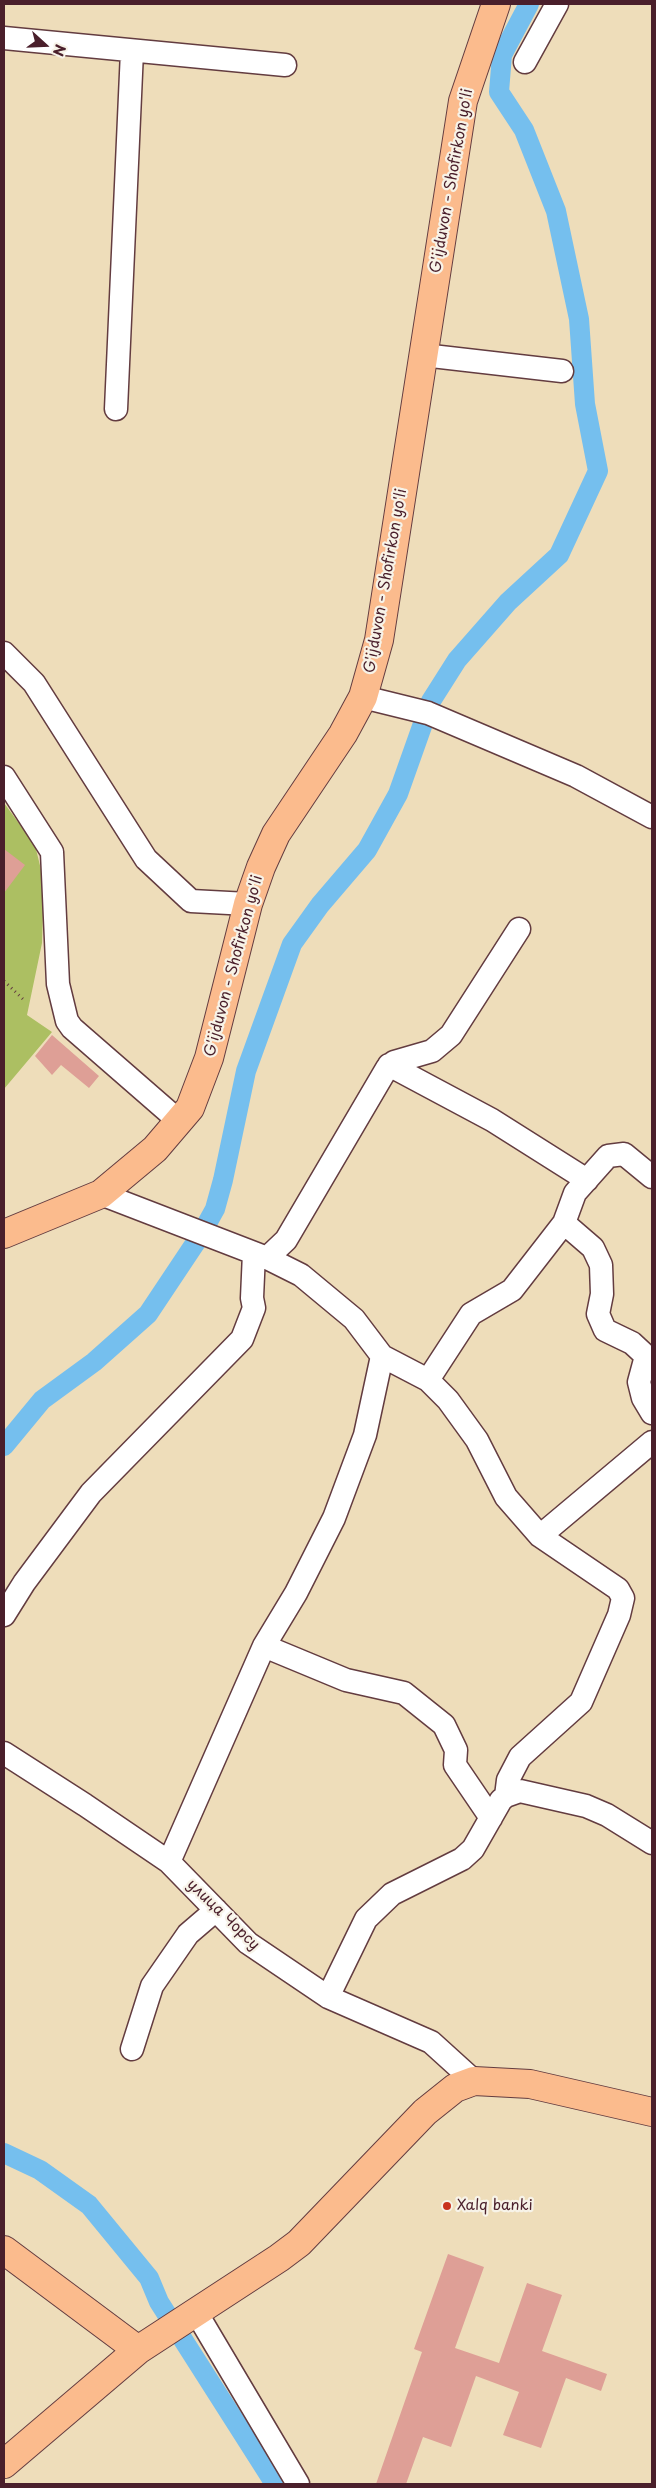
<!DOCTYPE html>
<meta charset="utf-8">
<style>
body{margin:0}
#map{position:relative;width:656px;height:2488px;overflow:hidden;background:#eeddba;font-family:"Playpen Sans",sans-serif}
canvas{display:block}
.frame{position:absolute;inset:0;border:5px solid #4a1f2b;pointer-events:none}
.north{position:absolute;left:20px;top:20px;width:50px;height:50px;-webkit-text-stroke:4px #f7f3e8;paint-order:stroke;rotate:110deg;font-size:14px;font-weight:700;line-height:20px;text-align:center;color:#4a1f2b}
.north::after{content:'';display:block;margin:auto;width:18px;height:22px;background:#4a1f2b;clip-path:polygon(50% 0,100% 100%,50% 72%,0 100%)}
</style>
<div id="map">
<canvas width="656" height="2488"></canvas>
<div class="frame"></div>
<div class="north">N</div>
</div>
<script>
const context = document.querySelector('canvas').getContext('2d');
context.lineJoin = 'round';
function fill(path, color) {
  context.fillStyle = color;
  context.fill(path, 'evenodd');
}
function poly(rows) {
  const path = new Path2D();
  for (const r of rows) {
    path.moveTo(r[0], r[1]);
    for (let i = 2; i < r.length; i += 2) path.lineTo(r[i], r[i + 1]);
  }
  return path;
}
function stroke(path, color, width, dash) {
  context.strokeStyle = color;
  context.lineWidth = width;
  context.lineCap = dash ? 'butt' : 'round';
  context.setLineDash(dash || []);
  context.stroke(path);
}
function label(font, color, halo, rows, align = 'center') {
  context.font = font + ' "Playpen Sans",sans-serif';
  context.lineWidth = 4.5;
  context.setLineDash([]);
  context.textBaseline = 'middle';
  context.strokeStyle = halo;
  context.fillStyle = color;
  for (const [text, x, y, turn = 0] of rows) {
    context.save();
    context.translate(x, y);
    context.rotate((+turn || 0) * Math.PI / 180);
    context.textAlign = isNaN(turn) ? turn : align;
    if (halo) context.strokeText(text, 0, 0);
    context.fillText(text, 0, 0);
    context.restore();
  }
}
fill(poly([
 [4,803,35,845,44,882,42,943,27,1015,52,1032,4,1089]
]), '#acbf62');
stroke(poly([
 [4,1446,42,1400,94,1362,148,1314,200,1236,215,1209,223,1180,246,1071,292,944,320,905,367,850,398,794,431,701,457,660,508,602,559,555,598,471,585,404,579,319,556,211,524,130,499,92,502,55,529,4],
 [4,2153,40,2170,89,2205,149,2278,159,2302,275,2484]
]), '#75bfee', 20);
fill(poly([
 [4,849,25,865,4,893],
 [52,1035,99,1076,89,1088,61,1065,52,1075,35,1056],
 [448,2254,484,2267,455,2348,499,2363,527,2283,562,2295,542,2351,607,2374,601,2391,566,2378,541,2448,503,2435,519,2392,476,2376,451,2447,423,2437,406,2484,376,2484,422,2352,414,2349]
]), '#de9f96');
const minor = poly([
 [4,38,285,65],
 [525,62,557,4],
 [423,355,562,371],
 [116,409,132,51],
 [4,653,34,683,146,859,191,901,248,904],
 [363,697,428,713,576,776,652,817],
 [4,777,52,852,58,984,67,1021,72,1028,180,1122],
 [389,1065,492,1120,587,1180],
 [101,1194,267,1258,286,1240,387,1068,394,1062,432,1051,451,1035,519,929],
 [564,1223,593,1248,601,1265,602,1294,598,1314,605,1330,632,1343,646,1356,639,1382,643,1398,652,1413],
 [267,1258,301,1275,354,1319,382,1356,428,1380,448,1400,477,1440,506,1497,540,1536,618,1589,623,1598,619,1615,581,1702,520,1757,508,1780,506,1796],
 [428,1380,471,1314,512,1290,564,1223,575,1193,608,1156,624,1154,652,1177],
 [540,1536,652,1442],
 [4,1615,24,1583,91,1493,242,1339,254,1308,252,1298,254,1253],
 [264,1646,346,1680,404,1693,444,1725,456,1750,455,1765,491,1818],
 [4,1753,85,1805,169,1862,248,1943,328,1997,431,2042,474,2081],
 [169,1862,264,1646,296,1593,334,1518,365,1435,382,1356],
 [328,1997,366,1919,392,1894,462,1859,473,1849,501,1800,506,1796,520,1791,586,1806,607,1815,652,1843],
 [132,2049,152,1986,188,1934,216,1910],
 [196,2312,298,2484]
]);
const major = poly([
 [4,1234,101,1194,155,1149,190,1108,209,1058,248,904,261,867,276,834,343,734,363,697,379,640,463,101,496,4],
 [4,2250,138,2350],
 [4,2464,138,2350,279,2258,299,2243,425,2112,455,2088,474,2081,530,2084,652,2112]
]);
stroke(minor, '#633c40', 25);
stroke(major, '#633c40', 30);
stroke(poly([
 [4,981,25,1001]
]), '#633c40', 3, [1, 4]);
stroke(minor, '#fff', 22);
stroke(major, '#fbbb8d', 28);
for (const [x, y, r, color] of [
 [447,2206,5,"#c8321e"]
]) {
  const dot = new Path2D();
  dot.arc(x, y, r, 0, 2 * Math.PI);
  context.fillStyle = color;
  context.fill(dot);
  stroke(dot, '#f7f3e8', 2);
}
label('15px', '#4a1f2b', '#f7f3e8', [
 ["G'ijduvon - Shofirkon yo'li",452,181,-80],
 ["G'ijduvon - Shofirkon yo'li",386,581,-80],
 ["G'ijduvon - Shofirkon yo'li",234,966,-75],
 ["улица Чорсу",223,1915,44]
]);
label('15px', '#4a1f2b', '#f7f3e8', [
 ["Xalq banki",457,2206]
], 'left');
</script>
